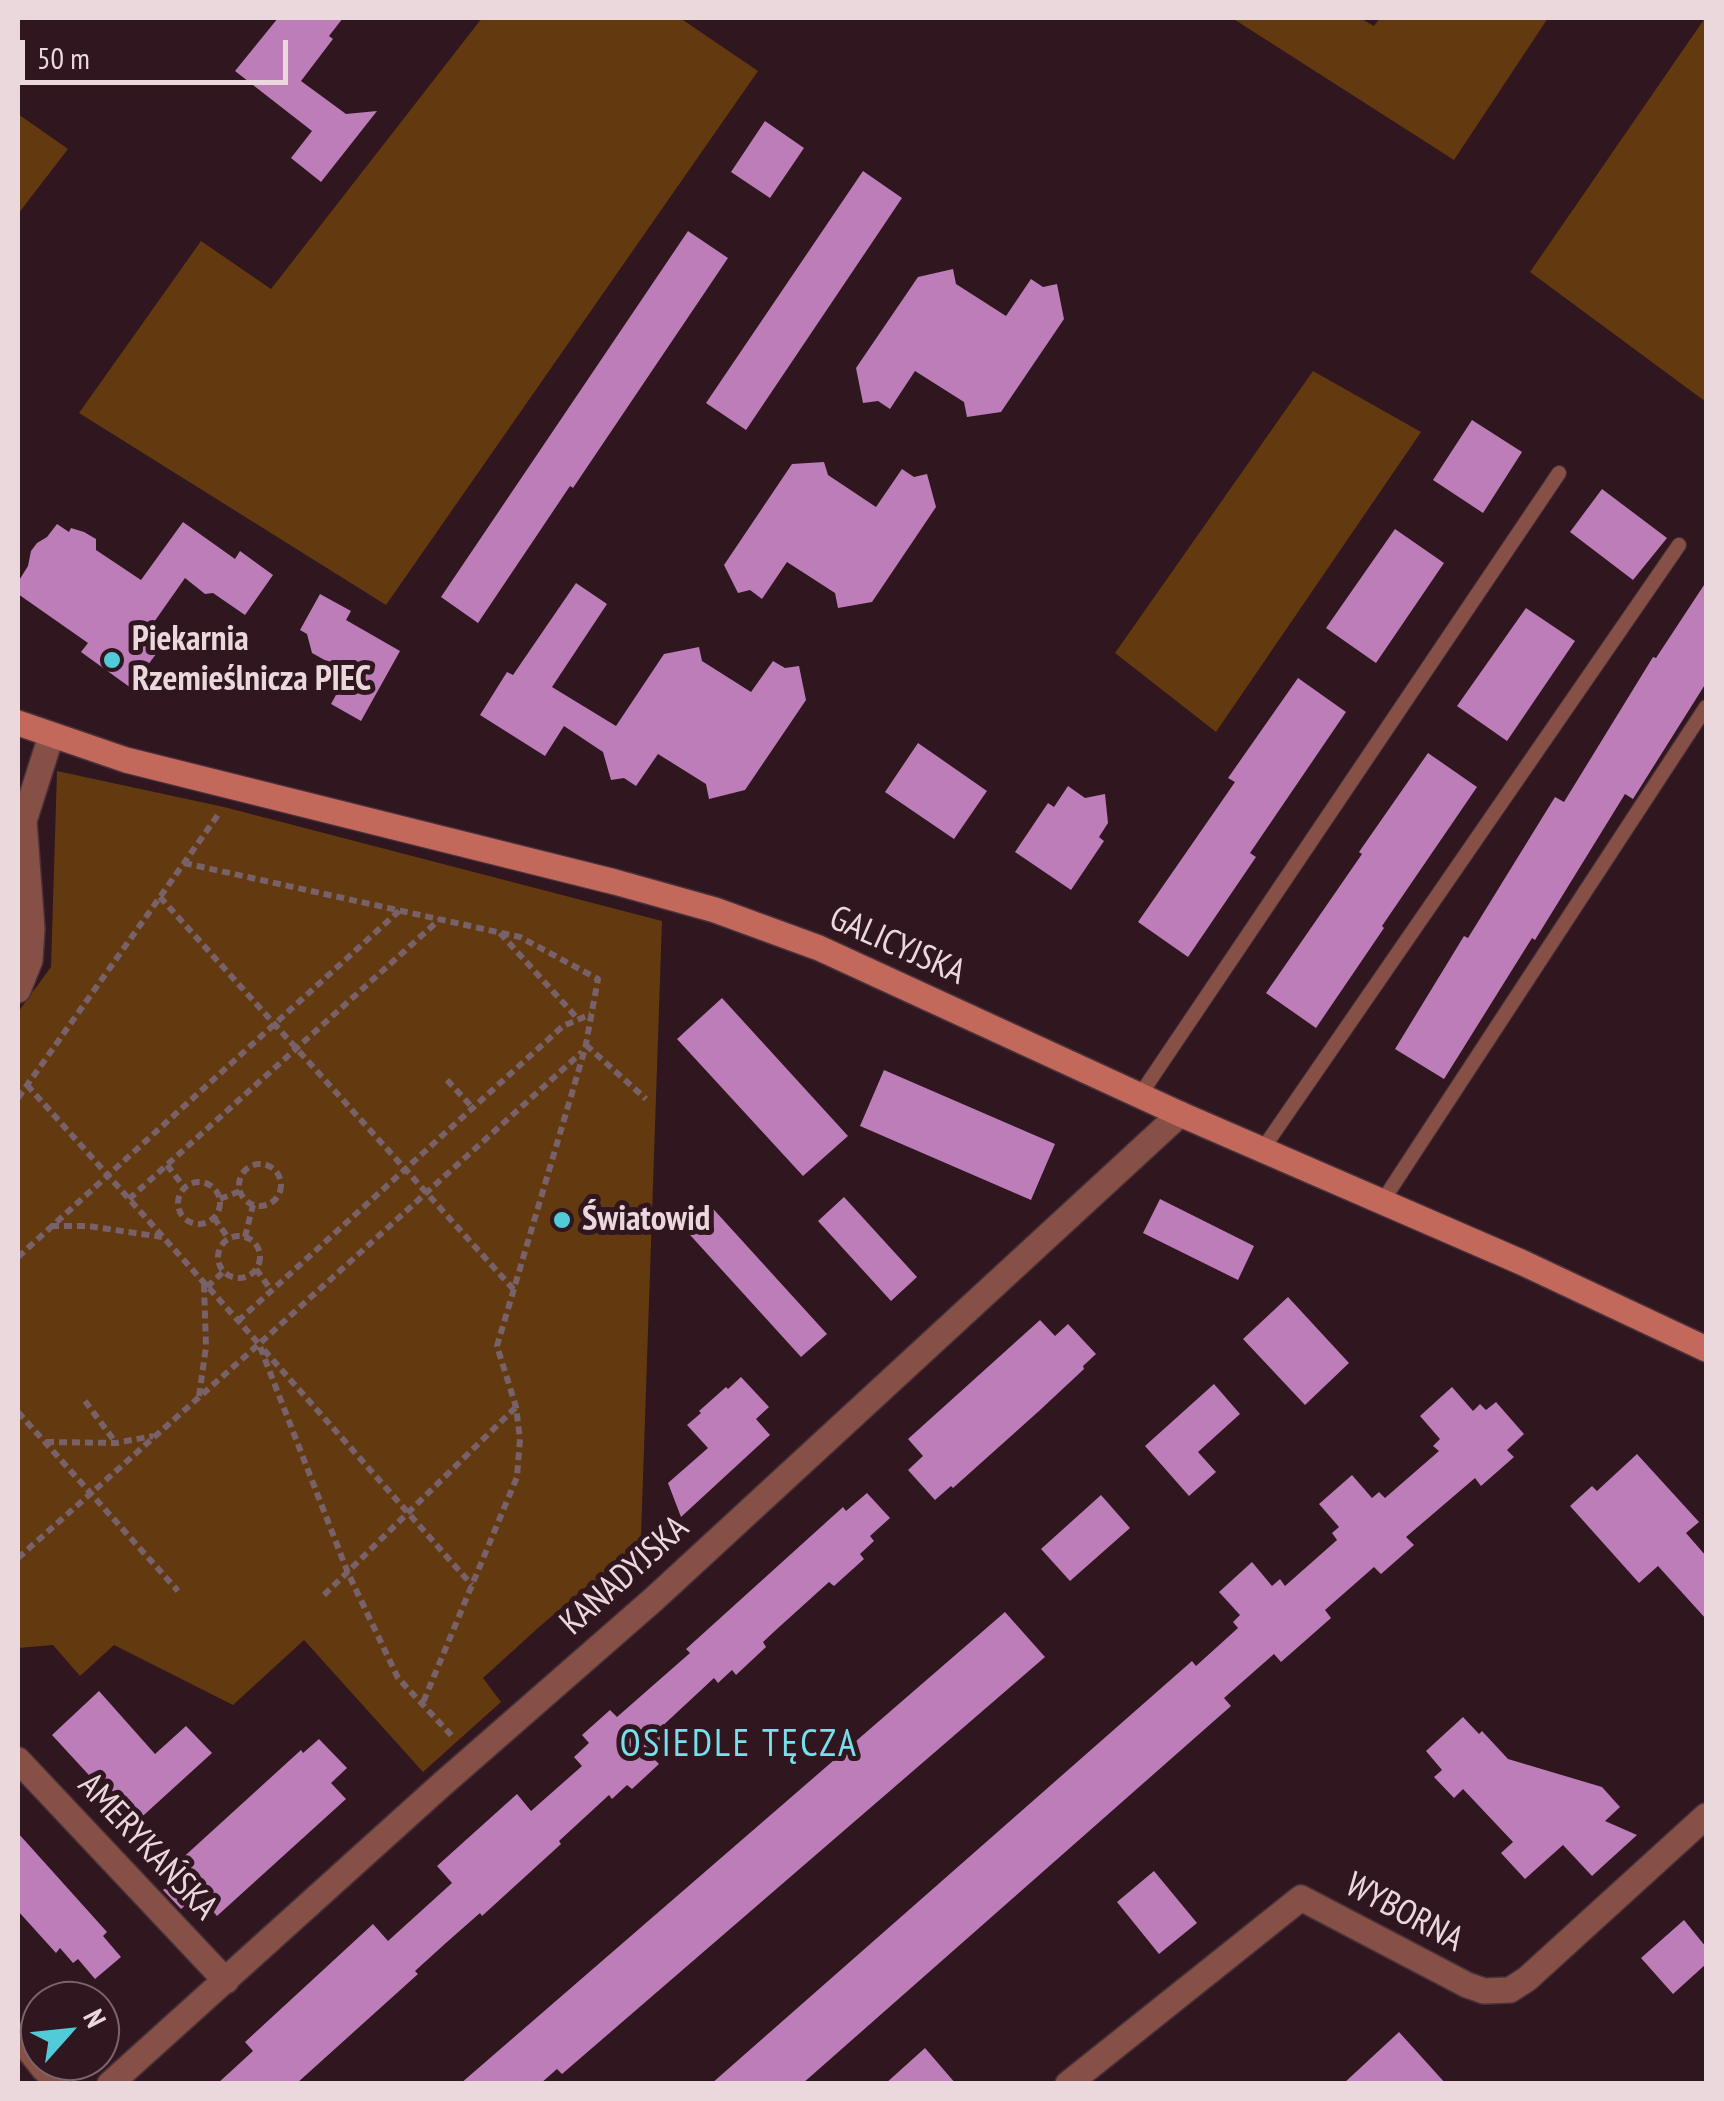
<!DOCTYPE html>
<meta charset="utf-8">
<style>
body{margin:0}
#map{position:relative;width:1724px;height:2101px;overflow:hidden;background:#30161f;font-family:"PT Sans Narrow",sans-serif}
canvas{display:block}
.frame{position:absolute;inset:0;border:20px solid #ebd8dd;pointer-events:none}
.north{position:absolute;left:20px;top:1981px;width:100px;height:100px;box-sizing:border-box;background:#30161f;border:2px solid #7b646b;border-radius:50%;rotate:63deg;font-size:28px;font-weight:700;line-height:40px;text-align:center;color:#ebd8dd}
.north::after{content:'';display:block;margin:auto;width:35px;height:45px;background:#52cbd9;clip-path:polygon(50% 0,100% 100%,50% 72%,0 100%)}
.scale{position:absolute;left:20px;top:40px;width:268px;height:45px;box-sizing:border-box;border:5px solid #ebd8dd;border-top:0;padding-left:12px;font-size:30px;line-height:35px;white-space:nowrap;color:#ebd8dd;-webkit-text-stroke:8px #30161f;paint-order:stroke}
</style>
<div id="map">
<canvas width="1724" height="2101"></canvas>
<div class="frame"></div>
<div class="north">N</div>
<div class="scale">50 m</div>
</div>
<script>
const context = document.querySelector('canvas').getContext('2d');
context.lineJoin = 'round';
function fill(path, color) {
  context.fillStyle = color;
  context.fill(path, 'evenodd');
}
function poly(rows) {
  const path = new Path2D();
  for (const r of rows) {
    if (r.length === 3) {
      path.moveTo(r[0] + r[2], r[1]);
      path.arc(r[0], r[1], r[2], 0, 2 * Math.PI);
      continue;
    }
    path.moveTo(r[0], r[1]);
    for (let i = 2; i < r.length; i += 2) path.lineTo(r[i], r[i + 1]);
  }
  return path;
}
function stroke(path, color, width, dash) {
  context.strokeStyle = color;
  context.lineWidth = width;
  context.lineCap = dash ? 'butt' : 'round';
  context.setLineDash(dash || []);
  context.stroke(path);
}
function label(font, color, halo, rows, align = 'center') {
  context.font = font + ' "PT Sans Narrow",sans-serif';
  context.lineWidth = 10;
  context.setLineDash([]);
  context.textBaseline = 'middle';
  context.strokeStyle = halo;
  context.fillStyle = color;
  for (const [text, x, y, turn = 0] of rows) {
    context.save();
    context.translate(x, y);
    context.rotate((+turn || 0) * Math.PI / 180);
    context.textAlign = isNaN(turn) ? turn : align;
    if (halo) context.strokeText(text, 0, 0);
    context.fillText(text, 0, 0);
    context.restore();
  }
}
fill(poly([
 [482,18,680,18,758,71,386,605,79,413,201,241,271,289],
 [1232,18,1360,18,1374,26,1380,18,1548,18,1454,160],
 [1705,18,1706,18,1706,402,1530,272],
 [18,114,68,149,18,214],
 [1313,371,1421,432,1216,732,1115,653],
 [57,771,224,807,662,921,641,1536,658,1557,612,1601,593,1581,538,1628,483,1678,501,1702,423,1772,304,1640,233,1705,114,1645,80,1676,53,1645,18,1648,18,1012,51,967]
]), '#63390f');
fill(poly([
 [278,18,343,18,329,36,333,39,301,81,346,114,377,111,321,182,291,158,312,131,235,71],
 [765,121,804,148,770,198,731,172],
 [863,171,902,198,746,430,706,403],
 [688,231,728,258,573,488,570,486,478,623,441,597],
 [953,269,956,284,1006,316,1031,279,1043,287,1057,284,1064,319,1001,412,967,417,964,402,915,371,890,409,878,401,863,403,856,368,918,277],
 [1472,420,1522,452,1483,513,1433,480],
 [824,462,828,475,876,507,902,469,914,477,927,474,936,507,872,602,838,608,835,593,787,562,762,599,750,590,738,593,724,565,792,464],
 [1602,489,1667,538,1633,580,1570,532],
 [183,522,235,559,240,551,273,575,245,615,213,593,205,594,185,578,140,642,156,654,131,688,81,652,88,643,18,594,18,582,28,566,31,551,37,543,47,537,57,524,69,532,71,528,84,532,96,539,96,550,141,580],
 [1395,529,1444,563,1376,663,1326,628],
 [1706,582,1706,683,1633,799,1625,794,1535,940,1532,938,1444,1079,1395,1049,1464,936,1468,938,1555,797,1564,802,1653,657,1656,658],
 [576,583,607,604,552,687,616,726,664,654,699,647,702,661,751,692,773,661,785,668,799,666,806,700,745,790,709,799,706,784,658,754,636,786,624,778,611,780,603,752,564,726,545,756,480,715,507,672,513,675],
 [320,594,351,611,346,620,400,651,361,721,331,704,348,673,312,653,307,634,300,630],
 [1526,608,1575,641,1507,741,1457,706],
 [1298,678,1346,712,1250,853,1256,857,1188,957,1138,922,1235,782,1228,778],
 [918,743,987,791,954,839,885,792],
 [1428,753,1477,787,1382,926,1384,928,1316,1028,1266,993,1362,854,1359,852],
 [1068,786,1085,798,1105,794,1108,823,1099,837,1104,841,1071,890,1015,852,1048,803,1054,807],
 [722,998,848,1136,803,1176,677,1039],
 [884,1070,1055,1144,1031,1200,860,1126],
 [844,1197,917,1277,891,1301,818,1221],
 [1160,1199,1254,1246,1238,1280,1143,1233],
 [706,1201,827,1334,801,1357,681,1225],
 [1288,1297,1349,1363,1305,1405,1243,1339],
 [1040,1320,1055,1336,1068,1324,1096,1354,1083,1366,1084,1369,1039,1411,953,1488,951,1486,935,1500,908,1470,923,1456,908,1439],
 [741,1377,769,1407,756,1419,770,1435,681,1517,668,1483,708,1448,687,1425,701,1413,699,1411,726,1387,728,1389],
 [1214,1384,1240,1414,1198,1452,1216,1472,1189,1496,1145,1446],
 [1452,1387,1473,1411,1480,1404,1486,1410,1496,1402,1524,1434,1507,1450,1514,1457,1481,1486,1475,1478,1406,1537,1414,1545,1381,1574,1374,1567,1325,1610,1331,1618,1281,1662,1274,1654,1224,1698,1231,1706,802,2084,711,2084,1192,1661,1196,1666,1238,1628,1233,1622,1240,1615,1219,1592,1252,1562,1272,1586,1280,1579,1285,1586,1337,1540,1332,1533,1339,1527,1319,1504,1352,1475,1372,1498,1379,1492,1385,1498,1439,1451,1433,1446,1440,1439,1420,1416],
 [1637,1454,1699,1522,1686,1533,1706,1556,1706,1619,1658,1566,1639,1583,1570,1506,1592,1486,1597,1491],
 [867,1493,890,1518,870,1536,874,1541,860,1554,864,1559,834,1586,829,1582,777,1629,763,1642,766,1647,736,1675,732,1670,718,1683,714,1678,657,1731,671,1745,655,1760,659,1764,645,1777,632,1789,627,1785,612,1799,609,1795,559,1841,561,1844,482,1916,480,1913,447,1942,415,1971,418,1974,296,2084,217,2084,253,2051,245,2042,373,1924,388,1941,452,1883,437,1866,517,1794,531,1811,582,1766,574,1757,589,1743,582,1735,610,1710,617,1717,690,1653,686,1649,843,1507,846,1511],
 [1101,1495,1130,1528,1070,1581,1041,1549],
 [1005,1612,1045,1657,964,1727,562,2074,557,2069,540,2084,460,2084],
 [99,1691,155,1754,186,1726,212,1753,134,1824,52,1735],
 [1463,1717,1479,1734,1482,1731,1508,1759,1602,1787,1620,1807,1605,1821,1637,1835,1592,1876,1563,1845,1525,1879,1501,1853,1513,1842,1463,1789,1454,1798,1434,1777,1442,1770,1426,1751],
 [319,1739,347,1768,331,1783,346,1799,217,1916,198,1894,181,1909,163,1890,180,1875,175,1869,179,1866,177,1863,301,1750,303,1753],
 [18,1833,107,1932,103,1936,121,1957,95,1979,78,1959,73,1963,60,1948,56,1953,18,1911],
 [1154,1871,1197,1923,1159,1954,1117,1902],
 [1684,1920,1706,1947,1706,1964,1673,1994,1641,1958],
 [1399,2032,1446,2084,1343,2084],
 [925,2048,956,2084,885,2084]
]), '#bc7db9');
const lane = poly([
 [1140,1095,1559,473],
 [1262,1150,1679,545],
 [1382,1202,1706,707]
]);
const street = poly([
 [18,990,30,960,32,929,24,821,51,736],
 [18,1760,226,1981],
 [18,2036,44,2069,61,2084],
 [110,2084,439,1787,654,1599,1180,1114],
 [1068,2084,1301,1898,1467,1985,1484,1991,1510,1990,1527,1979,1706,1816]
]);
const secondary = poly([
 [18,723,126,760,615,882,715,910,819,948,1180,1114,1521,1262,1706,1349]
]);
stroke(lane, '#4a313a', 16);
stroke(street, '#4a313a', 28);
stroke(secondary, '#4a313a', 28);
stroke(poly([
 [184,863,520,937,598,979,585,1049,497,1346,516,1407,520,1439,517,1477,422,1705],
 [160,897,515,1291],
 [500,933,578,1019],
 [586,1045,646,1099],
 [447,1080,472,1107],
 [27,1085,259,1344,348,1573,398,1678,452,1736],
 [18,1098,220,812],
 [260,1185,21],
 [167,1165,185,1188],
 [199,1203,21],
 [129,1199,439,920],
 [220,1199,240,1191],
 [214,1218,229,1239],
 [51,1226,88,1226,162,1237],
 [239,1257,21],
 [245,1237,253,1205],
 [18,1257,399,911],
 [256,1269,271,1290],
 [207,1287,224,1271],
 [238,1321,563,1026,591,1014],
 [264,1350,472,1585],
 [199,1396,206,1347,204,1284],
 [85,1401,116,1443],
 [18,1412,178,1591],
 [46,1442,116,1443,153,1436],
 [18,1558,259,1344,582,1052],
 [324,1595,516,1407]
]), '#786168', 6, [8, 5]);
stroke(lane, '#875047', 14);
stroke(street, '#875047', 25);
stroke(secondary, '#c2695c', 25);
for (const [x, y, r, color] of [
 [112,660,10,"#52cbd9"],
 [562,1220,10,"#52cbd9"]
]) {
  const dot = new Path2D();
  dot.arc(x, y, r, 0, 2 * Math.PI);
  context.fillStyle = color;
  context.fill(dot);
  stroke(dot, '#30161f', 4);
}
label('bold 35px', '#ebd8dd', '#30161f', [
 ["Piekarnia",132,640],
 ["Rzemieślnicza PIEC",132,680],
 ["Światowid",582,1220]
], 'left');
label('35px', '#ebd8dd', '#30161f', [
 ["GALICYJSKA",897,946,24],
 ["KANADYJSKA",625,1576,-42],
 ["AMERYKAŃSKA",147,1847,47],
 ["WYBORNA",1404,1913,28]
]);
context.letterSpacing = '2.5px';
label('38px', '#76e0ed', '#30161f', [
 ["OSIEDLE TĘCZA",739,1745]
]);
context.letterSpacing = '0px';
</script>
